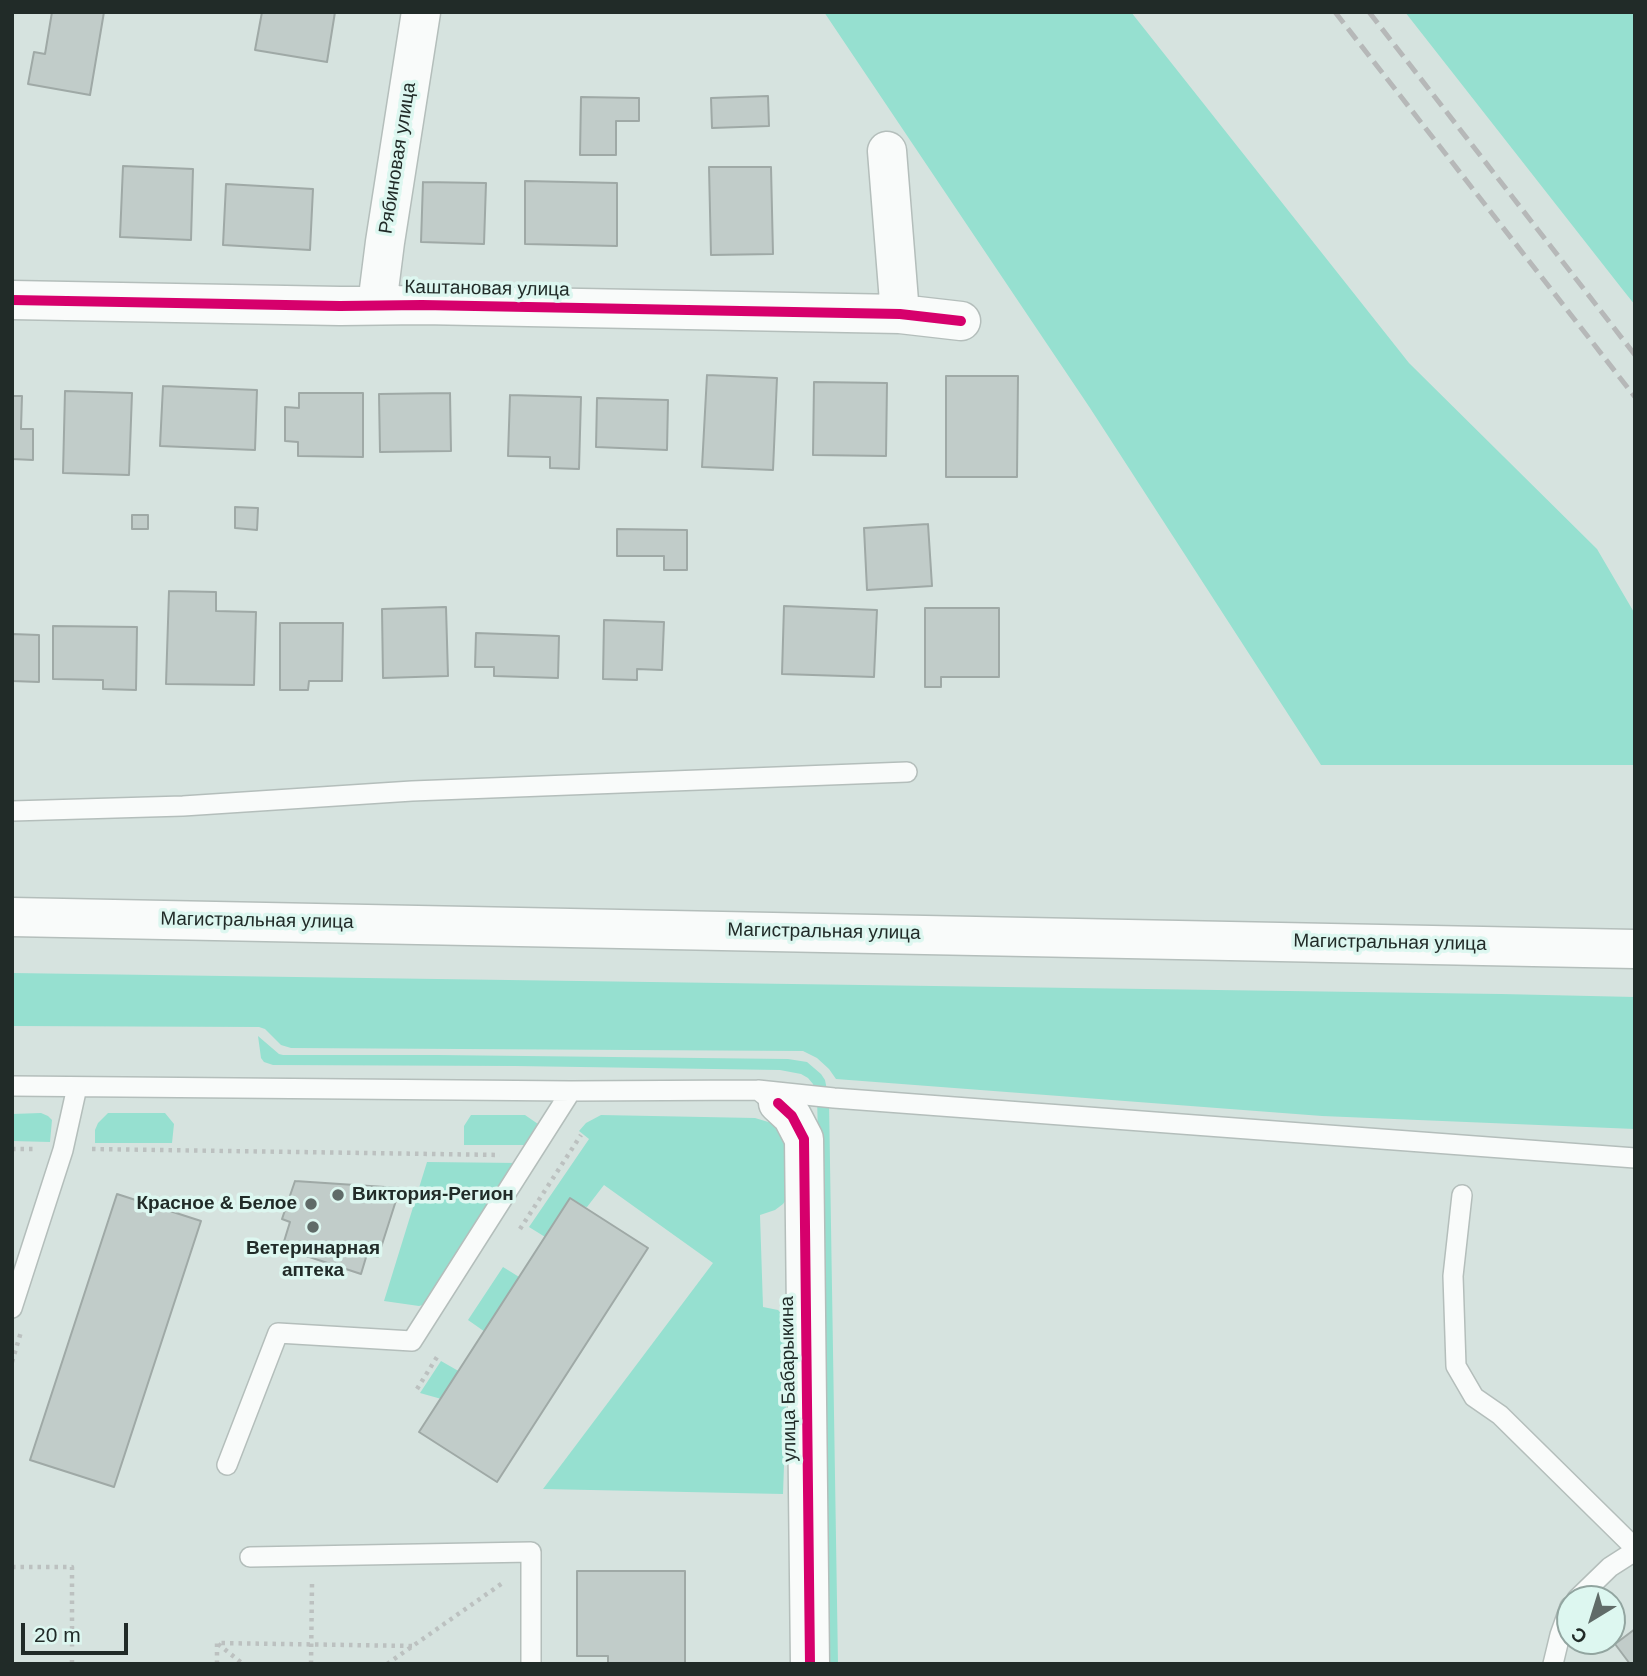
<!DOCTYPE html>
<meta charset="utf-8">
<style>
body{margin:0}
#map{position:relative;width:1647px;height:1676px;overflow:hidden;background:#d6e3df;font-family:Arial,sans-serif}
canvas{display:block}
.frame{position:absolute;inset:0;border:14px solid #212b28;pointer-events:none}
.north{position:absolute;left:1556px;top:1585px;width:70px;height:70px;box-sizing:border-box;background:#ddf7f0;border:2px solid #92a5a0;border-radius:50%;rotate:218deg;font-size:19px;font-weight:700;line-height:28px;text-align:center;color:#212b28}
.north::after{content:'';display:block;margin:auto;width:24px;height:32px;background:#606b68;clip-path:polygon(50% 0,100% 100%,50% 72%,0 100%)}
.scale{position:absolute;left:21px;top:1623px;width:107px;height:32px;box-sizing:border-box;border:4px solid #212b28;border-top:0;padding-left:9px;font-size:21px;line-height:24px;white-space:nowrap;color:#212b28;-webkit-text-stroke:5px #ddf7f0;paint-order:stroke}
</style>
<div id="map">
<canvas width="1647" height="1676"></canvas>
<div class="frame"></div>
<div class="north">С</div>
<div class="scale">20 m</div>
</div>
<script>
const context = document.querySelector('canvas').getContext('2d');
context.lineJoin = 'round';
function fill(path, color) {
  context.fillStyle = color;
  context.fill(path, 'evenodd');
}
function poly(rows) {
  const path = new Path2D();
  for (const r of rows) {
    path.moveTo(r[0], r[1]);
    for (let i = 2; i < r.length; i += 2) path.lineTo(r[i], r[i + 1]);
  }
  return path;
}
function stroke(path, color, width, dash) {
  context.strokeStyle = color;
  context.lineWidth = width;
  context.lineCap = dash ? 'butt' : 'round';
  context.setLineDash(dash || []);
  context.stroke(path);
}
function label(font, color, halo, rows, align = 'center') {
  context.font = font + ' Arial,sans-serif';
  context.lineWidth = 7;
  context.setLineDash([]);
  context.textBaseline = 'middle';
  context.strokeStyle = halo;
  context.fillStyle = color;
  for (const [text, x, y, turn = 0] of rows) {
    context.save();
    context.translate(x, y);
    context.rotate((+turn || 0) * Math.PI / 180);
    context.textAlign = isNaN(turn) ? turn : align;
    if (halo) context.strokeText(text, 0, 0);
    context.fillText(text, 0, 0);
    context.restore();
  }
}
fill(poly([
 [824,12,1131,12,1409,363,1597,549,1635,614,1635,765,1321,765,1090,408],
 [1405,12,1635,12,1635,305,1623,290],
 [12,973,1501,994,1635,997,1635,1129,1322,1116,836,1079,829,1069,817,1058,803,1051,291,1048,281,1045,265,1029,259,1027,12,1026],
 [258,1036,279,1054,283,1055,438,1055,788,1059,807,1062,821,1074,825,1080,829,1100,838,1664,827,1664,822,1304,817,1096,813,1084,808,1078,801,1074,780,1070,515,1066,273,1065,264,1062,261,1058],
 [41,1113,48,1116,52,1120,50,1142,12,1141,12,1114],
 [108,1113,165,1113,174,1124,172,1143,95,1143,95,1130,98,1123],
 [471,1115,525,1115,538,1124,538,1136,530,1145,464,1145,464,1126],
 [601,1115,755,1118,775,1124,783,1133,788,1151,788,1197,783,1204,775,1210,760,1215,763,1307,778,1310,789,1322,783,1494,543,1489,713,1263,604,1185,587,1207,572,1205,550,1240,529,1227,589,1139,579,1131,586,1123],
 [427,1162,519,1163,426,1304,419,1306,384,1301],
 [503,1267,524,1280,488,1334,468,1320],
 [441,1361,462,1373,445,1400,420,1393]
]), '#96e0d0');
const building = poly([
 [52,12,104,12,90,95,28,84,34,52,45,54,52,12],
 [262,12,335,12,327,62,255,50,262,12],
 [768,96,769,126,712,128,711,98,768,96],
 [581,97,639,98,639,121,616,121,616,155,580,155,581,97],
 [123,166,193,169,191,240,120,237,123,166],
 [709,167,771,167,773,254,711,255,709,167],
 [525,181,617,183,617,246,525,244,525,181],
 [423,182,486,183,484,244,421,242,423,182],
 [226,184,313,189,310,250,223,245,226,184],
 [707,375,777,378,773,470,702,467,707,375],
 [946,376,1018,376,1017,477,946,477,946,376],
 [814,382,887,383,886,456,813,455,814,382],
 [163,386,257,390,255,450,160,446,163,386],
 [65,391,132,393,129,475,63,473,65,391],
 [299,393,363,393,363,457,298,456,298,442,285,441,285,407,299,408,299,393],
 [450,393,451,451,380,452,379,394,450,393],
 [510,395,581,397,579,469,550,468,550,457,508,456,510,395],
 [12,396,22,396,21,429,33,429,33,460,12,459,12,396],
 [597,398,668,400,667,450,596,447,597,398],
 [235,507,258,508,257,530,235,528,235,507],
 [132,515,148,515,148,529,132,529,132,515],
 [928,524,932,586,867,590,864,528,928,524],
 [617,529,687,530,687,570,664,570,664,556,617,556,617,529],
 [169,591,216,592,216,611,256,612,254,685,166,684,169,591],
 [784,606,877,610,874,677,782,674,784,606],
 [446,607,448,676,383,678,382,609,446,607],
 [925,608,999,608,999,677,941,677,941,687,925,687,925,608],
 [604,620,664,622,662,670,637,669,637,680,603,679,604,620],
 [280,623,343,623,342,681,309,681,308,690,280,690,280,623],
 [53,626,137,627,136,690,103,689,103,680,53,679,53,626],
 [476,633,559,636,558,678,494,676,494,667,475,667,476,633],
 [12,634,39,635,39,682,12,681,12,634],
 [295,1181,400,1188,378,1257,367,1254,361,1274,282,1248,290,1222,282,1219,295,1181],
 [117,1194,201,1221,114,1487,30,1460,117,1194],
 [570,1198,648,1248,497,1482,419,1432,570,1198],
 [577,1571,685,1571,685,1664,608,1664,608,1656,577,1656,577,1571],
 [1635,1629,1635,1664,1630,1664,1615,1644,1635,1629]
]);
fill(building, '#c1ccc9');
stroke(building, '#9fa9a6', 2);
const service = poly([
 [12,811,183,806,412,791,907,772],
 [12,1086,571,1091,758,1090,768,1098],
 [758,1090,834,1098,1635,1158],
 [1462,1195,1453,1276,1456,1366,1474,1397,1500,1415,1635,1548],
 [12,1308,63,1150,77,1087],
 [227,1465,278,1333,412,1341,571,1091],
 [250,1557,531,1552,531,1664],
 [1577,1599,1610,1567,1635,1551],
 [1553,1664,1560,1635,1570,1607]
]);
const minor = poly([
 [887,151,900,314],
 [12,300,340,306,422,305,900,314,961,321],
 [377,305,385,242,421,12],
 [778,1103,792,1116,804,1139,810,1664]
]);
const secondary = poly([
 [12,917,1635,949]
]);
stroke(service, '#b4bebb', 22);
stroke(minor, '#b4bebb', 41);
stroke(secondary, '#b4bebb', 41);
stroke(poly([
 [12,1149,34,1149],
 [92,1149,500,1155],
 [520,1229,581,1135],
 [12,1362,21,1332],
 [417,1389,437,1357],
 [12,1567,72,1567,72,1664],
 [218,1644,243,1664],
 [217,1664,217,1643,415,1646],
 [311,1664,312,1584],
 [387,1664,504,1582]
]), '#bcc1c0', 4.5, [3.5, 5]);
stroke(service, '#f9fbfa', 19);
stroke(minor, '#f9fbfa', 38);
stroke(secondary, '#f9fbfa', 38);
stroke(poly([
 [1335,12,1635,397],
 [1369,12,1635,355]
]), '#b6b8b8', 5, [14, 7]);
stroke(poly([
 [12,300,340,306,422,305,900,314,961,321],
 [778,1103,792,1116,804,1139,810,1664]
]), '#d6006c', 10);
for (const [x, y, r, color] of [
 [338,1195,7,"#606b68"],
 [311,1204,7,"#606b68"],
 [313,1227,7,"#606b68"]
]) {
  const dot = new Path2D();
  dot.arc(x, y, r, 0, 2 * Math.PI);
  context.fillStyle = color;
  context.fill(dot);
  stroke(dot, '#ddf7f0', 2.5);
}
label('19px', '#212b28', '#ddf7f0', [
 ["Рябиновая улица",398,158,-81],
 ["Каштановая улица",487,289,1],
 ["Магистральная улица",257,921,1],
 ["Магистральная улица",824,932,1],
 ["Магистральная улица",1390,943,1],
 ["улица Бабарыкина",789,1379,-91]
]);
label('bold 19px', '#212b28', '#ddf7f0', [
 ["Виктория-Регион",352,1195],
 ["Красное & Белое",297,1204,"right"],
 ["Ветеринарная",313,1249,"center"],
 ["аптека",313,1271,"center"]
], 'left');
</script>
